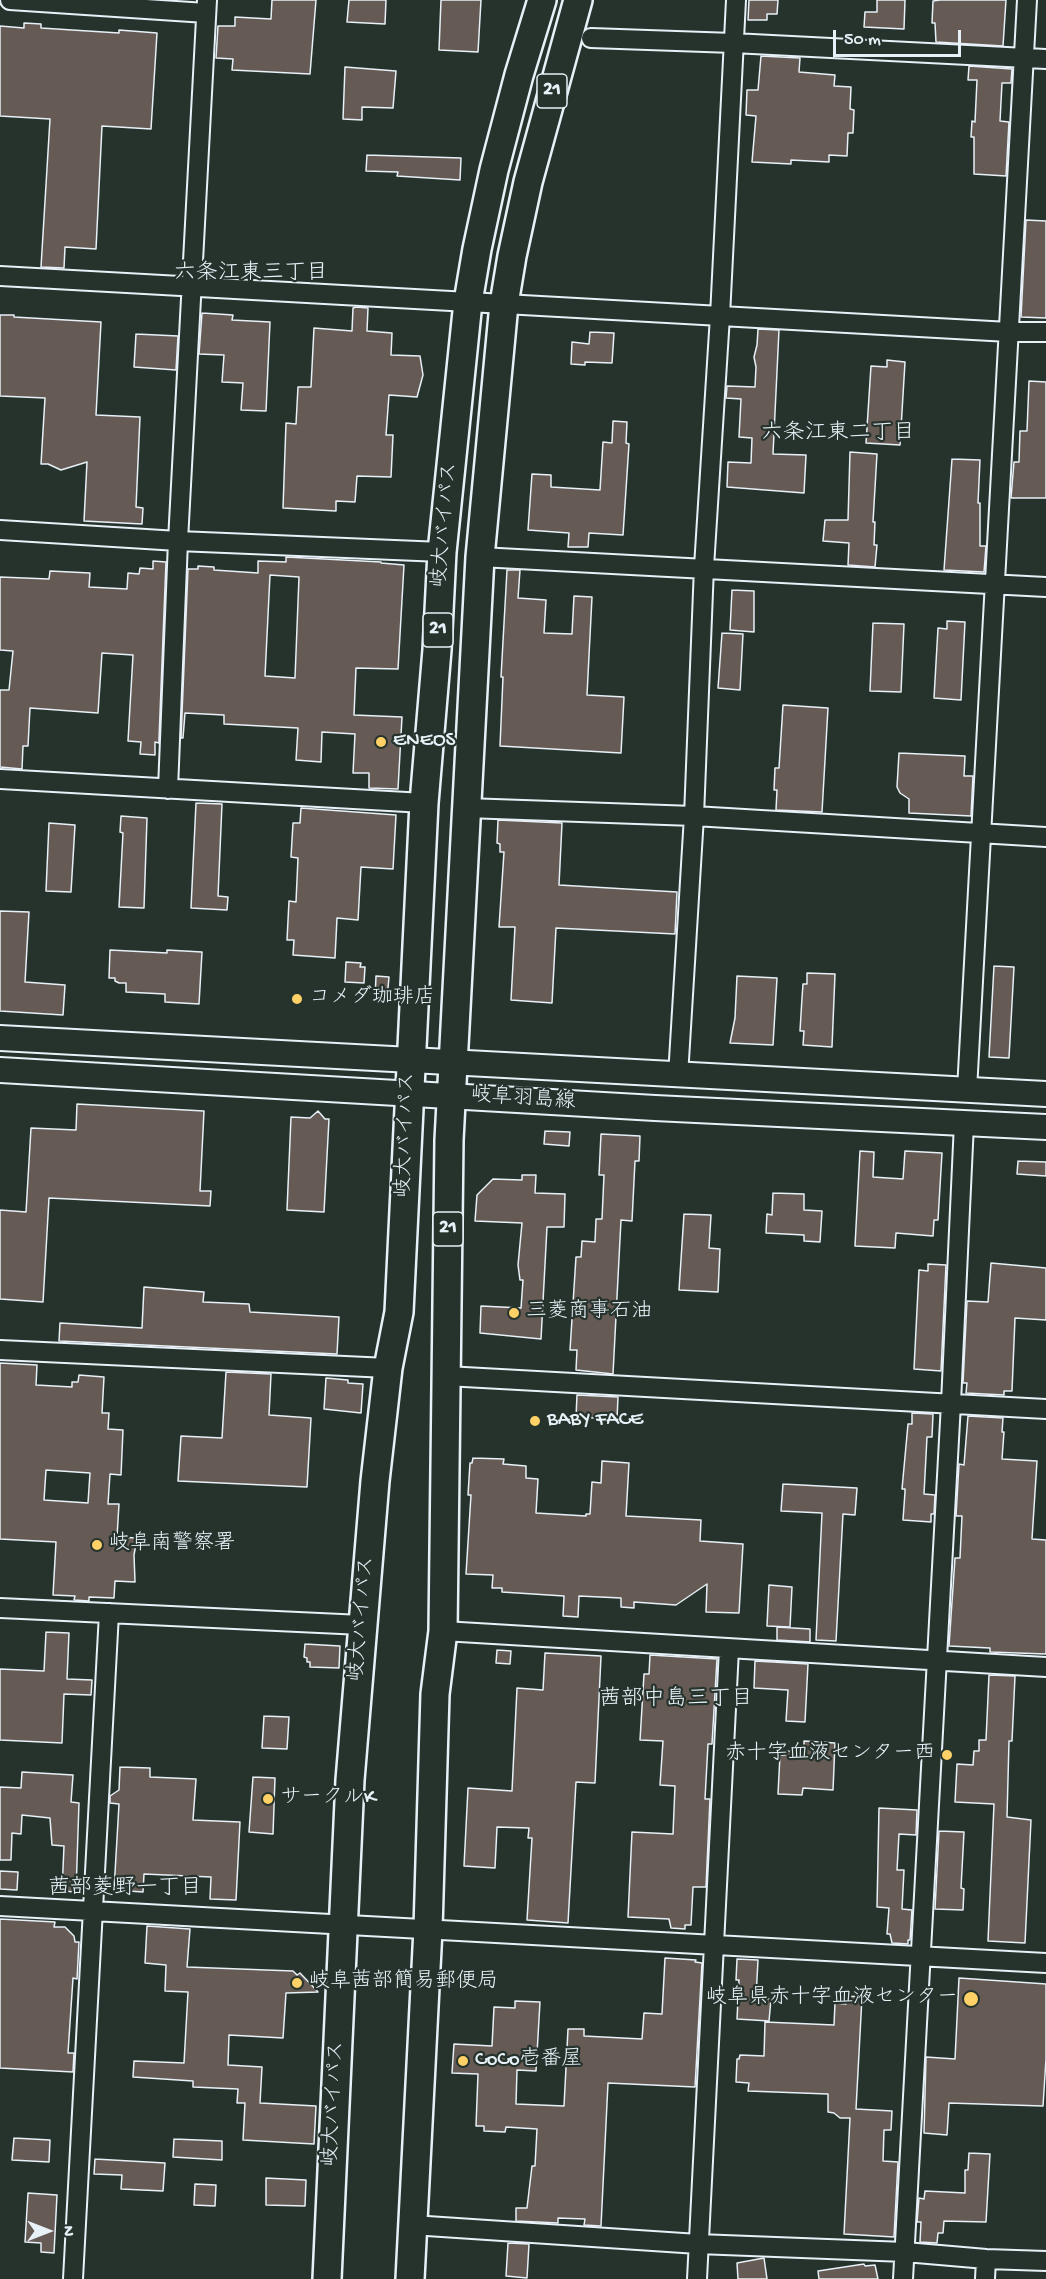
<!DOCTYPE html>
<meta charset="utf-8">
<style>
body{margin:0}
#map{position:relative;width:1046px;height:2279px;overflow:hidden;background:#26332d;font-family:"Gochi Hand",sans-serif}
canvas{display:block}
.north{position:absolute;left:18px;top:2201px;width:60px;height:60px;-webkit-text-stroke:4px #26332d;paint-order:stroke;rotate:90deg;font-size:16px;font-weight:700;line-height:24px;text-align:center;color:#e8f1f8}
.north::after{content:'';display:block;margin:auto;width:21px;height:27px;background:#e8f1f8;clip-path:polygon(50% 0,100% 100%,50% 72%,0 100%)}
.scale{position:absolute;left:833px;top:30px;width:128px;height:27px;box-sizing:border-box;border:3px solid #e8f1f8;border-top:0;padding-left:8px;font-size:18px;line-height:21px;white-space:nowrap;color:#e8f1f8;-webkit-text-stroke:4px #26332d;paint-order:stroke}
</style>
<div id="map">
<canvas width="1046" height="2279"></canvas>
<div class="north">N</div>
<div class="scale">50 m</div>
</div>
<script>
const context = document.querySelector('canvas').getContext('2d');
context.lineJoin = 'round';
function fill(path, color) {
  context.fillStyle = color;
  context.fill(path, 'evenodd');
}
function poly(rows) {
  const path = new Path2D();
  for (const r of rows) {
    path.moveTo(r[0], r[1]);
    for (let i = 2; i < r.length; i += 2) path.lineTo(r[i], r[i + 1]);
  }
  return path;
}
function stroke(path, color, width, dash) {
  context.strokeStyle = color;
  context.lineWidth = width;
  context.lineCap = dash ? 'butt' : 'round';
  context.setLineDash(dash || []);
  context.stroke(path);
}
function label(font, color, halo, rows, align = 'center') {
  context.font = font + ' "Gochi Hand","Klee One",sans-serif';
  context.lineWidth = 4.5;
  context.setLineDash([]);
  context.textBaseline = 'middle';
  context.strokeStyle = halo;
  context.fillStyle = color;
  for (const [text, x, y, turn = 0] of rows) {
    context.save();
    context.translate(x, y);
    context.rotate((+turn || 0) * Math.PI / 180);
    context.textAlign = isNaN(turn) ? turn : align;
    if (halo) context.strokeText(text, 0, 0);
    context.fillText(text, 0, 0);
    context.restore();
  }
}
const building = poly([
 [272,0,316,0,310,74,232,70,233,59,216,58,218,26,235,26,235,17,271,19,272,0],
 [349,0,386,0,385,24,347,22,349,0],
 [441,0,481,0,478,52,439,50,441,0],
 [749,0,778,0,777,14,767,14,767,20,748,20,749,0],
 [877,0,905,0,904,29,864,27,865,12,877,12,877,0],
 [940,0,1006,0,1003,46,936,42,935,23,932,23,933,1,940,0],
 [24,23,41,24,41,28,119,33,119,30,157,33,151,129,102,126,96,249,65,247,64,268,41,267,50,119,0,116,0,26,24,28,24,23],
 [761,56,800,58,799,72,835,75,834,86,851,87,850,109,854,110,853,133,848,133,847,156,829,155,829,162,791,160,791,164,752,162,756,116,746,115,747,90,758,90,761,56],
 [969,66,1012,69,1011,83,1002,83,1000,121,1009,122,1006,176,974,174,974,137,971,137,972,121,975,122,977,80,968,80,969,66],
 [345,67,396,71,393,108,362,107,362,120,343,119,345,67],
 [367,155,461,158,460,180,397,176,398,172,366,171,367,155],
 [1026,220,1046,221,1046,318,1021,317,1026,220],
 [356,307,368,308,367,331,392,333,391,355,420,356,423,375,417,397,389,395,386,435,393,435,391,477,357,476,355,502,336,501,336,511,283,508,286,423,296,424,298,387,311,387,314,328,352,331,353,308,356,307],
 [202,313,233,315,232,320,270,322,266,411,241,410,243,383,222,382,224,355,199,354,202,313],
 [0,315,14,315,14,317,101,322,96,415,140,417,136,507,143,508,142,524,84,521,87,462,61,470,48,464,41,464,45,398,0,396,0,315],
 [758,329,779,330,773,454,806,455,804,493,727,487,728,462,751,463,752,438,739,437,741,399,726,398,727,386,755,387,756,367,754,357,757,345,758,329],
 [590,332,614,333,612,363,585,362,585,365,571,364,572,342,589,344,590,332],
 [136,334,178,336,176,370,134,367,136,334],
 [887,360,905,362,900,445,866,443,871,366,887,367,887,360],
 [1029,381,1046,382,1046,498,1011,498,1014,462,1019,462,1020,431,1027,431,1029,381],
 [613,421,627,422,626,443,629,444,623,535,589,533,588,547,568,547,569,533,528,530,532,474,551,475,551,487,600,490,603,442,612,443,613,421],
 [850,452,877,454,873,522,875,522,874,545,877,545,875,567,848,565,849,543,823,541,825,520,848,520,850,452],
 [952,459,980,460,978,503,980,503,980,546,986,546,984,572,944,570,952,459],
 [286,557,381,562,381,563,404,565,398,669,356,668,354,715,402,717,398,789,369,788,369,773,353,773,355,734,322,732,321,762,296,760,298,728,224,724,224,715,185,713,183,738,181,738,188,569,198,569,198,566,214,567,214,570,258,573,258,561,286,562,286,557],
 [270,575,299,577,295,678,265,676,270,575],
 [153,561,166,562,159,739,159,743,155,742,155,755,140,754,141,742,128,741,133,655,102,653,98,713,30,708,28,746,23,746,22,769,0,767,0,690,9,690,13,651,0,650,0,577,49,579,50,571,90,573,89,587,127,589,128,573,139,574,140,568,153,569,153,561],
 [507,570,520,570,518,598,546,600,544,633,572,634,574,596,592,597,587,695,624,697,621,753,500,746,503,677,501,677,507,570],
 [732,590,754,591,754,632,730,630,732,590],
 [947,621,965,622,961,700,934,698,938,628,947,629,947,621],
 [873,623,904,624,901,692,870,691,873,623],
 [722,633,743,634,740,690,718,688,722,633],
 [783,705,828,708,822,812,776,810,777,790,774,790,775,768,779,768,783,705],
 [899,753,965,756,964,776,973,776,971,816,909,813,909,799,900,793,897,787,899,753],
 [196,803,222,804,218,896,228,897,227,910,191,908,196,803],
 [301,808,396,815,393,869,361,867,358,920,337,918,335,958,293,955,294,940,287,940,289,901,296,902,298,858,291,857,293,823,300,823,301,808],
 [121,816,147,818,144,908,119,907,123,833,120,832,121,816],
 [498,820,562,823,559,885,677,892,675,934,556,928,552,1003,511,1000,515,927,499,927,504,852,500,852,500,844,497,843,498,820],
 [49,823,75,825,71,892,46,891,49,823],
 [0,911,29,912,25,982,65,985,63,1015,0,1011,0,911],
 [110,950,167,953,167,950,202,952,199,1004,165,1002,165,994,126,992,126,983,119,983,115,981,115,978,109,978,110,950],
 [346,962,361,963,360,967,365,967,364,983,345,982,346,962],
 [994,966,1014,967,1009,1058,989,1057,994,966],
 [807,973,835,974,832,1047,803,1045,804,1031,800,1031,802,998,803,984,807,984,807,973],
 [376,976,389,977,387,999,375,998,376,976],
 [737,976,777,978,773,1045,730,1043,735,1018,737,976],
 [77,1104,204,1111,200,1191,211,1191,210,1206,49,1198,43,1302,0,1299,0,1210,26,1212,31,1128,76,1130,77,1104],
 [318,1111,325,1119,329,1119,324,1212,287,1210,291,1117,310,1118,318,1111],
 [545,1131,570,1132,569,1146,544,1144,545,1131],
 [601,1134,640,1136,639,1161,635,1161,632,1221,621,1220,613,1374,576,1370,577,1350,570,1350,576,1257,581,1257,582,1241,595,1242,596,1219,602,1219,604,1175,599,1175,601,1134],
 [860,1151,874,1152,873,1177,903,1179,905,1151,942,1153,938,1220,934,1220,933,1236,896,1233,895,1248,855,1246,860,1151],
 [1018,1161,1046,1162,1046,1176,1017,1174,1018,1161],
 [522,1175,536,1175,535,1193,565,1194,564,1227,547,1227,541,1339,480,1333,481,1306,521,1308,523,1280,520,1280,518,1265,522,1223,475,1221,477,1195,493,1179,522,1180,522,1175],
 [773,1193,804,1194,804,1210,822,1211,820,1242,804,1241,804,1235,766,1233,767,1214,772,1215,773,1193],
 [684,1214,711,1215,709,1248,720,1249,718,1292,679,1290,684,1214],
 [991,1263,1046,1268,1046,1320,1015,1318,1012,1391,1004,1391,1004,1395,966,1393,967,1383,963,1383,967,1301,988,1302,991,1263],
 [928,1264,946,1265,941,1371,914,1369,919,1270,928,1271,928,1264],
 [144,1287,204,1292,203,1302,249,1304,250,1312,339,1317,337,1354,59,1341,60,1323,142,1328,144,1287],
 [0,1363,37,1365,36,1385,72,1387,72,1382,78,1382,79,1375,104,1377,102,1413,109,1413,108,1429,123,1430,121,1475,110,1474,108,1504,119,1504,117,1537,137,1538,134,1555,135,1582,115,1581,114,1598,89,1597,89,1601,74,1600,75,1596,53,1595,56,1542,0,1539,0,1363],
 [46,1470,90,1473,88,1503,44,1500,46,1470],
 [226,1372,271,1374,269,1415,311,1418,307,1487,178,1481,181,1436,222,1438,226,1372],
 [326,1378,348,1380,348,1383,363,1384,361,1413,324,1409,326,1378],
 [577,1395,618,1397,617,1419,576,1417,577,1395],
 [912,1413,933,1414,932,1437,927,1437,924,1494,935,1495,934,1514,931,1514,931,1522,903,1520,905,1492,905,1489,902,1489,908,1424,912,1424,912,1413],
 [968,1416,1003,1418,1002,1432,1004,1432,1002,1459,1037,1461,1032,1539,1046,1540,1046,1654,990,1652,990,1648,949,1646,955,1558,960,1558,962,1516,956,1516,959,1464,964,1465,968,1416],
 [473,1458,504,1459,503,1464,526,1466,526,1478,538,1479,536,1513,586,1516,586,1514,590,1514,592,1482,601,1483,602,1461,629,1463,626,1516,701,1520,700,1541,743,1544,739,1613,706,1612,707,1584,676,1605,634,1602,634,1608,621,1607,621,1598,579,1596,578,1617,563,1616,564,1596,502,1592,502,1588,492,1588,493,1575,466,1574,471,1495,468,1495,470,1463,472,1463,473,1458],
 [783,1484,857,1488,855,1515,843,1514,836,1641,816,1640,822,1513,781,1511,783,1484],
 [769,1585,792,1587,790,1627,767,1626,769,1585],
 [777,1627,810,1629,810,1642,777,1640,777,1627],
 [46,1632,69,1633,67,1679,92,1680,91,1695,64,1694,62,1743,0,1740,0,1669,44,1671,46,1632],
 [305,1644,340,1646,339,1668,310,1667,310,1662,307,1662,307,1658,304,1657,305,1644],
 [497,1650,511,1651,510,1664,496,1663,497,1650],
 [545,1653,601,1656,595,1783,576,1782,568,1923,527,1920,532,1838,528,1838,529,1828,497,1827,495,1868,464,1866,468,1788,512,1791,517,1688,543,1690,545,1653],
 [650,1655,717,1659,712,1744,708,1744,705,1799,710,1799,706,1887,693,1887,691,1925,685,1925,685,1929,671,1928,669,1919,628,1917,632,1832,673,1834,675,1786,660,1785,663,1741,640,1740,644,1674,649,1674,650,1655],
 [755,1661,808,1664,805,1722,786,1721,788,1690,754,1688,755,1661],
 [989,1675,1015,1676,1012,1741,1009,1741,1007,1817,1031,1820,1025,1943,988,1941,994,1804,955,1802,957,1764,973,1765,974,1751,979,1751,979,1740,986,1740,989,1675],
 [264,1716,289,1717,287,1749,262,1748,264,1716],
 [804,1741,835,1743,833,1790,803,1788,802,1795,778,1794,780,1755,785,1755,785,1751,804,1752,804,1741],
 [120,1767,150,1768,150,1777,196,1779,193,1820,240,1822,236,1900,210,1899,211,1877,144,1874,143,1892,114,1890,119,1804,110,1803,110,1796,119,1790,120,1767],
 [22,1772,73,1775,71,1802,79,1803,76,1892,62,1891,64,1846,52,1845,50,1818,22,1815,21,1834,12,1833,11,1860,0,1860,0,1787,21,1788,22,1772],
 [253,1777,275,1778,273,1834,249,1832,253,1777],
 [879,1808,917,1810,916,1835,899,1834,897,1870,904,1870,902,1909,912,1910,910,1940,908,1940,908,1944,892,1943,890,1934,887,1934,889,1908,877,1907,879,1808],
 [939,1831,964,1832,961,1888,964,1889,963,1910,935,1909,939,1831],
 [0,1871,18,1872,17,1890,0,1889,0,1871],
 [0,1919,55,1922,54,1927,65,1927,74,1936,75,1942,79,1942,77,1979,73,1978,68,2053,74,2053,73,2072,0,2068,0,1919],
 [147,1926,190,1929,187,1967,293,1971,297,1975,300,1973,318,1992,286,1993,283,2038,229,2035,228,2065,262,2067,260,2103,316,2106,314,2144,243,2140,245,2103,237,2103,238,2089,193,2087,193,2081,133,2077,134,2061,184,2063,188,1992,165,1991,166,1965,145,1963,147,1926],
 [665,1958,696,1960,695,1962,702,1963,695,2087,608,2083,601,2226,584,2225,585,2219,558,2218,558,2223,516,2221,516,2208,527,2208,532,2166,535,2166,537,2129,506,2127,505,2132,484,2131,484,2126,476,2126,478,2074,452,2073,454,2044,492,2046,494,2007,515,2008,515,2001,540,2002,536,2071,517,2070,516,2104,564,2106,568,2029,584,2029,584,2036,642,2039,644,2013,662,2014,665,1958],
 [737,1959,758,1960,756,1998,771,1999,769,2021,737,2019,739,1980,736,1980,737,1959],
 [959,1978,1046,1984,1046,2059,1043,2106,949,2103,947,2135,924,2133,926,2057,955,2059,959,1978],
 [846,1996,862,1997,856,2109,892,2111,891,2130,884,2130,883,2161,898,2162,894,2237,844,2234,850,2118,840,2118,834,2113,828,2112,828,2094,748,2091,749,2083,736,2082,737,2059,739,2059,740,2055,764,2056,765,2022,834,2025,835,2003,846,2004,846,1996],
 [14,2138,50,2140,49,2162,12,2160,14,2138],
 [174,2139,222,2141,222,2160,173,2157,174,2139],
 [969,2153,990,2154,986,2222,944,2221,943,2233,938,2233,937,2243,920,2242,921,2222,917,2222,919,2198,924,2199,925,2191,965,2193,965,2170,968,2170,969,2153],
 [95,2159,165,2163,163,2191,121,2189,122,2175,94,2174,95,2159],
 [266,2178,306,2180,305,2206,266,2205,266,2178],
 [195,2184,216,2185,215,2206,194,2205,195,2184],
 [28,2193,57,2195,54,2253,41,2252,41,2243,25,2242,28,2193],
 [508,2243,529,2244,527,2278,506,2276,508,2243],
 [764,2258,767,2279,738,2279,737,2263,764,2258],
 [864,2264,865,2266,875,2265,878,2279,819,2279,818,2271,864,2264]
]);
fill(building, '#655a54');
stroke(building, '#e8f1f8', 1.5);
const minor = poly([
 [10,0,206,13],
 [591,38,733,43,1046,59],
 [0,276,1009,332,1046,332],
 [0,530,178,541,442,552],
 [480,557,1046,587],
 [0,779,424,803],
 [168,789,178,541,207,0],
 [466,808,694,816,1046,837],
 [678,1076,694,816,704,567,720,316,736,0],
 [967,1090,1027,0],
 [0,1350,388,1368],
 [446,1376,1046,1409],
 [0,1608,362,1625],
 [443,1631,1046,1667],
 [0,1906,1046,1963],
 [412,2225,698,2244,905,2252,986,2259,1046,2261],
 [73,2279,109,1613],
 [697,2279,729,1649],
 [903,2279,951,1403,964,1123],
 [985,2279,986,2259]
]);
const major = poly([
 [0,1038,1046,1094],
 [0,1070,655,1108,1046,1127]
]);
const highway = poly([
 [327,2279,350,1780,375,1481,388,1368,399,1312,424,803,437,650,442,552,468,302,477,249,494,170,519,75,542,0],
 [410,2279,428,1929,435,1694,443,1631,449,1140,480,557,504,304,512,256,528,182,578,0]
]);
stroke(minor, '#e8f1f8', 22);
stroke(major, '#e8f1f8', 28);
stroke(highway, '#e8f1f8', 32);
stroke(minor, '#26332d', 18);
stroke(major, '#26332d', 24);
stroke(highway, '#26332d', 27);
for (const [x, y, r, color] of [
 [381,742,6,"#ffd166"],
 [297,999,6,"#ffd166"],
 [514,1313,6,"#ffd166"],
 [535,1421,6,"#ffd166"],
 [97,1545,6,"#ffd166"],
 [947,1755,6,"#ffd166"],
 [268,1799,6,"#ffd166"],
 [297,1983,6,"#ffd166"],
 [971,1999,8,"#ffd166"],
 [463,2061,6,"#ffd166"]
]) {
  const dot = new Path2D();
  dot.arc(x, y, r, 0, 2 * Math.PI);
  context.fillStyle = color;
  context.fill(dot);
  stroke(dot, '#26332d', 2);
}
for (const [x, y, w] of [
 [552,91,30],
 [438,630,30],
 [448,1229,30]
]) {
  const box = new Path2D();
  box.roundRect(x - w / 2, y - 17, w, 34, 4.5);
  context.fillStyle = '#26332d';
  context.fill(box);
  stroke(box, '#e8f1f8', 1.5);
}
label('bold 20px', '#e8f1f8', null, [
 ["21",552,91],
 ["21",438,630],
 ["21",448,1229]
]);
label('21px', '#e8f1f8', '#26332d', [
 ["岐大バイパス",446,525,-85],
 ["岐阜羽島線",523,1100,4],
 ["岐大バイパス",407,1135,-88],
 ["岐大バイパス",363,1619,-85],
 ["岐大バイパス",335,2104,-87]
]);
label('21px', '#e8f1f8', '#26332d', [
 ["ENEOS",393,742],
 ["コメダ珈琲店",309,999],
 ["三菱商事石油",526,1313],
 ["BABY FACE",547,1421],
 ["岐阜南警察署",109,1545],
 ["赤十字血液センター西",935,1755,"right"],
 ["サークルK",280,1799],
 ["岐阜茜部簡易郵便局",309,1983],
 ["岐阜県赤十字血液センター",958,1999,"right"],
 ["CoCo壱番屋",475,2061]
], 'left');
label('22px', '#e8f1f8', '#26332d', [
 ["六条江東三丁目",251,275],
 ["六条江東二丁目",838,435],
 ["茜部中島三丁目",676,1701],
 ["茜部菱野一丁目",125,1890]
]);
</script>
